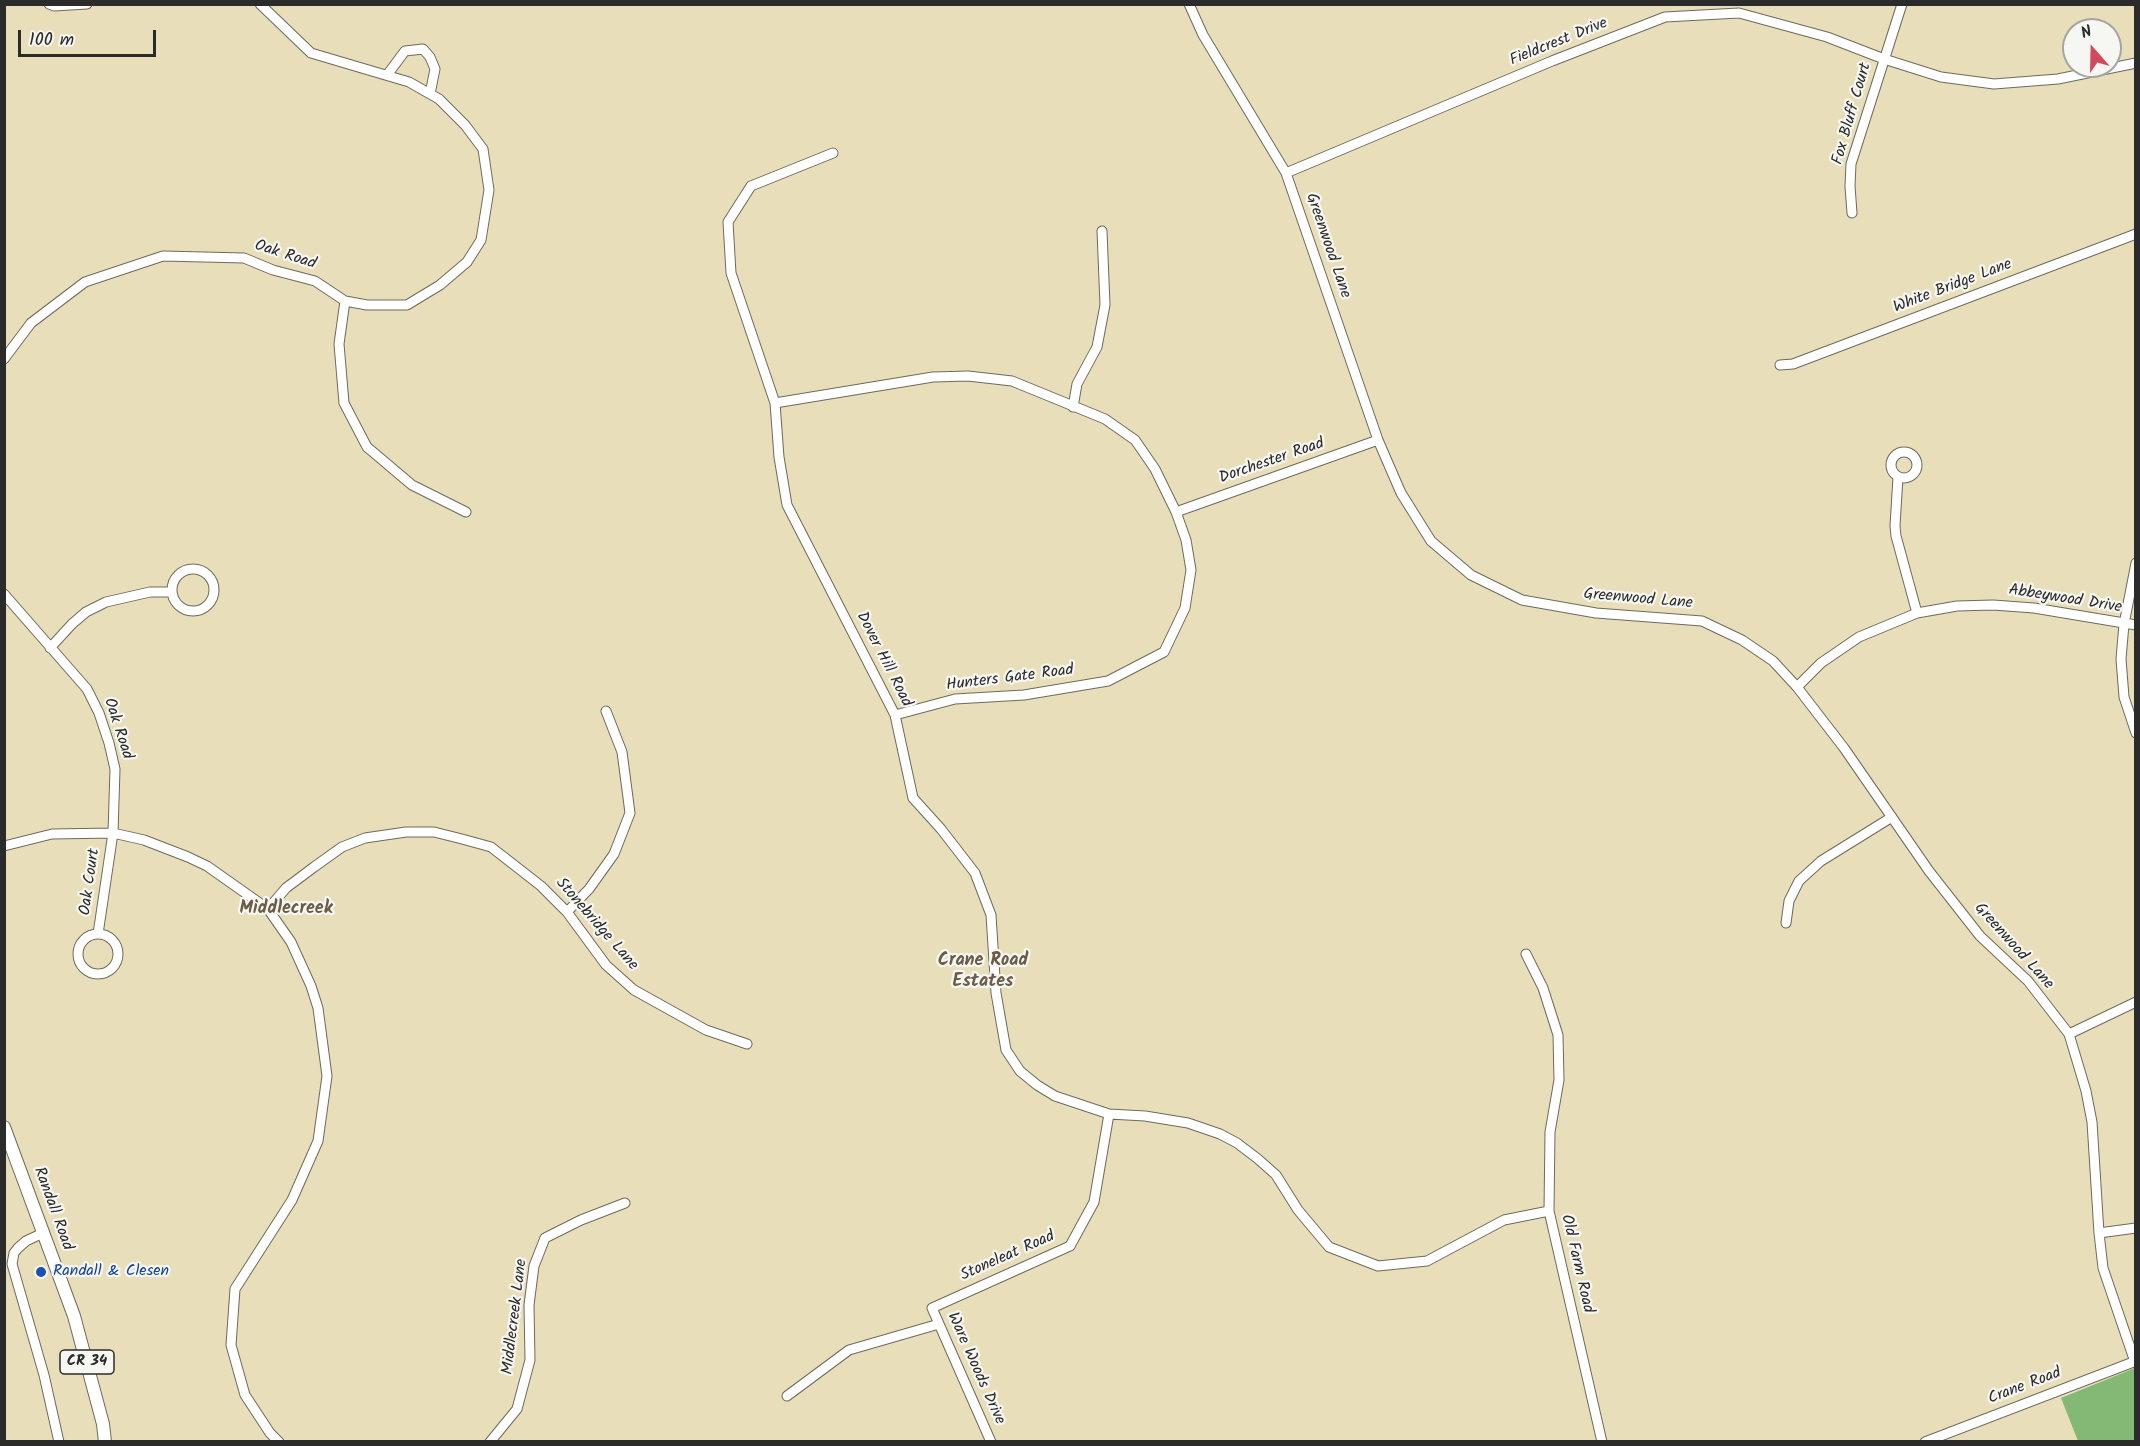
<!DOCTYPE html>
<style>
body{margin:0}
#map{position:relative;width:2140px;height:1446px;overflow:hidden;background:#e8deb9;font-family:Kalam,sans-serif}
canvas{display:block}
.frame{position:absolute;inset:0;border:6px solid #2b2b2b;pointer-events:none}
.north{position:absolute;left:2062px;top:18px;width:60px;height:60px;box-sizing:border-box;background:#f6f6f2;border:2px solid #a5a5a2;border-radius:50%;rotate:340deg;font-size:16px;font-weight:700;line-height:24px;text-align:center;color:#2b2b2b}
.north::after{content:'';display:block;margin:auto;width:21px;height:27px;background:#d1495b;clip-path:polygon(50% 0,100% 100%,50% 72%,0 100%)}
.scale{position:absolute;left:18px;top:30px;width:138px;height:27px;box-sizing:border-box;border:3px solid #2b2b2b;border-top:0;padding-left:8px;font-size:18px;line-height:21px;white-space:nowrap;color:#2b2b2b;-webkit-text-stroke:4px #f6f6f2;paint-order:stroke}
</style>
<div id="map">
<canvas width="2140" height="1446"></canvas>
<div class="frame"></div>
<div class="north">N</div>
<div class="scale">100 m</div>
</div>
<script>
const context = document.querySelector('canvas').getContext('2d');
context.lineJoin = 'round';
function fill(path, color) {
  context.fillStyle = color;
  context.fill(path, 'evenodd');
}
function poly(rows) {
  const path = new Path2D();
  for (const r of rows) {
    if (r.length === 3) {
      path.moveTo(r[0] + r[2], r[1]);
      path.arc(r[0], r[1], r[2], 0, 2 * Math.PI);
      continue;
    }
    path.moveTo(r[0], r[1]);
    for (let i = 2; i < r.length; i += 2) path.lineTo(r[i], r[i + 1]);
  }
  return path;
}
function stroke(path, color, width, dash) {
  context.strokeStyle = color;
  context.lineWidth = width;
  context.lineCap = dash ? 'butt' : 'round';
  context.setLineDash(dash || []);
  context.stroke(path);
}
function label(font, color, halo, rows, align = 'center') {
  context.font = font + ' Kalam,sans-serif';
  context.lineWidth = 4.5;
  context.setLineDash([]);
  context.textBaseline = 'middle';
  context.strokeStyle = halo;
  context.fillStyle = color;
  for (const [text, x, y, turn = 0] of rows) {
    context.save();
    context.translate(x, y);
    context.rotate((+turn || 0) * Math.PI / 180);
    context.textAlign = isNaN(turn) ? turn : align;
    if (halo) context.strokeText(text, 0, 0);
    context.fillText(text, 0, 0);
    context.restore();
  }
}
fill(poly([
 [2135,1368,2135,1441,2078,1441,2061,1398]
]), '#84b975');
const minor = poly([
 [49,4,54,6,87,4],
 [1189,4,1203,35,1286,173,1378,440,1401,493,1431,541,1471,575,1522,600,1596,613,1702,621,1742,640,1773,661,1797,687,1844,748,1929,871,1980,936,2028,981,2069,1034,2086,1091,2092,1122,2099,1233,2103,1268,2135,1362],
 [387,75,405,51,423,49,430,57,435,69,430,94],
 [833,153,751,186,728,222,731,273,775,403,779,457,787,505,895,715,913,798,941,829,975,873,991,915,996,993,1006,1050,1020,1071,1037,1085,1055,1096,1109,1114,1145,1116,1188,1123,1220,1134,1237,1143,1258,1159,1276,1175,1298,1210,1329,1247,1378,1266,1427,1261,1504,1220,1549,1211],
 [1286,173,1552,61,1665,17,1739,13,1827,37,1884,59,1941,77,1994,84,2058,79,2136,63],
 [1852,213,1850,186,1851,164,1902,4],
 [345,301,339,344,344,403,367,447,412,485,466,512],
 [4,359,31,323,85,282,163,256,244,258,273,270,315,281,345,301,367,305,407,305,440,285,467,262,481,240,489,190,483,149,465,125,439,99,409,82,311,53,260,4],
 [1780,365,1793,364,2136,234],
 [775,403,933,377,968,376,1012,381,1105,419,1135,440,1155,469,1176,512,1186,540,1191,570,1185,608,1164,652,1108,681,1024,695,955,699,895,715],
 [1073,407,1077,384,1097,347,1105,305,1102,231],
 [1904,465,13],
 [1898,477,1895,526,1896,536,1917,613],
 [1176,512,1378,440],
 [2136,563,2124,624,2121,659,2124,697,2136,733],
 [193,590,21],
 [4,594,87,689,99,713,109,743,115,769,113,833,98,934],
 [50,648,72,624,86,612,106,602,150,592,172,592],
 [1797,687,1821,663,1859,637,1917,613,1957,606,1993,605,2034,608,2136,625],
 [4,846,52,834,113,833,144,840,188,857,207,866,268,909,291,942,311,986,318,1008,327,1076,318,1141,292,1200,235,1289,231,1345,245,1395,270,1433,279,1442],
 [268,909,286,888,314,867,342,847,365,838,406,832,434,832,462,839,491,847,541,886,567,912,606,965,634,990,706,1030,747,1044],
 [567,912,589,889,614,854,630,813,622,752,606,711],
 [1786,923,1789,901,1799,881,1821,861,1892,817],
 [98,954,20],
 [1526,954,1543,988,1558,1035,1559,1080,1550,1132,1549,1211,1602,1442],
 [2069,1034,2136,1002],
 [43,1233,26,1241,18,1248,14,1253,12,1264,44,1375,59,1442],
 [2099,1233,2136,1228],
 [787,1396,849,1350,939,1324],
 [490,1442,517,1409,530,1360,529,1305,534,1266,545,1238,581,1220,625,1203],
 [991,1442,932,1308,1070,1246,1094,1202,1109,1114],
 [1925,1442,2136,1361]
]);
const major = poly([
 [4,1127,74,1316,103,1424,105,1442]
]);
stroke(minor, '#6d6a5d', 11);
stroke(major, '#6d6a5d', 14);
stroke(minor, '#fff', 9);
stroke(major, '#fff', 12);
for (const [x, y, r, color] of [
 [41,1272,6,"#1a4fb4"]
]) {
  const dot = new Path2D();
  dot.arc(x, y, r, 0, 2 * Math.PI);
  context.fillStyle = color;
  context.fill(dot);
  stroke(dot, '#f6f6f2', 2);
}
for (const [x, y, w] of [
 [87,1362,54]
]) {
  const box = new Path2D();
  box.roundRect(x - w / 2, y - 12, w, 24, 4.5);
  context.fillStyle = '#f6f6f2';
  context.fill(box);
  stroke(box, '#2b2b2b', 1.5);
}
label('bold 15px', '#2b2b2b', null, [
 ["CR 34",87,1362]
]);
label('16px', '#2b2b2b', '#f6f6f2', [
 ["Fieldcrest Drive",1559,43,-22],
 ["Fox Bluff Court",1853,114,-74],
 ["Greenwood Lane",1327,246,71],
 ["Oak Road",285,256,18],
 ["White Bridge Lane",1953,287,-21],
 ["Dorchester Road",1272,462,-19],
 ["Greenwood Lane",1638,600,5],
 ["Abbeywood Drive",2065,600,9],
 ["Dover Hill Road",883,660,63],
 ["Hunters Gate Road",1010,679,-7],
 ["Oak Road",117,729,72],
 ["Oak Court",91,882,-82],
 ["Stonebridge Lane",596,925,49],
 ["Greenwood Lane",2013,947,48],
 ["Randall Road",52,1209,70],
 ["Stoneleat Road",1008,1257,-24],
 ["Old Farm Road",1576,1264,77],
 ["Middlecreek Lane",516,1317,-83],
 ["Ware Woods Drive",975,1369,66],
 ["Crane Road",2025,1387,-21]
]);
label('16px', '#164399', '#f6f6f2', [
 ["Randall & Clesen",53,1272]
], 'left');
label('bold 18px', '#6b5c48', '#f6f6f2', [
 ["Middlecreek",286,910],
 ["Crane Road",983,962],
 ["Estates",983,983]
]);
</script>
